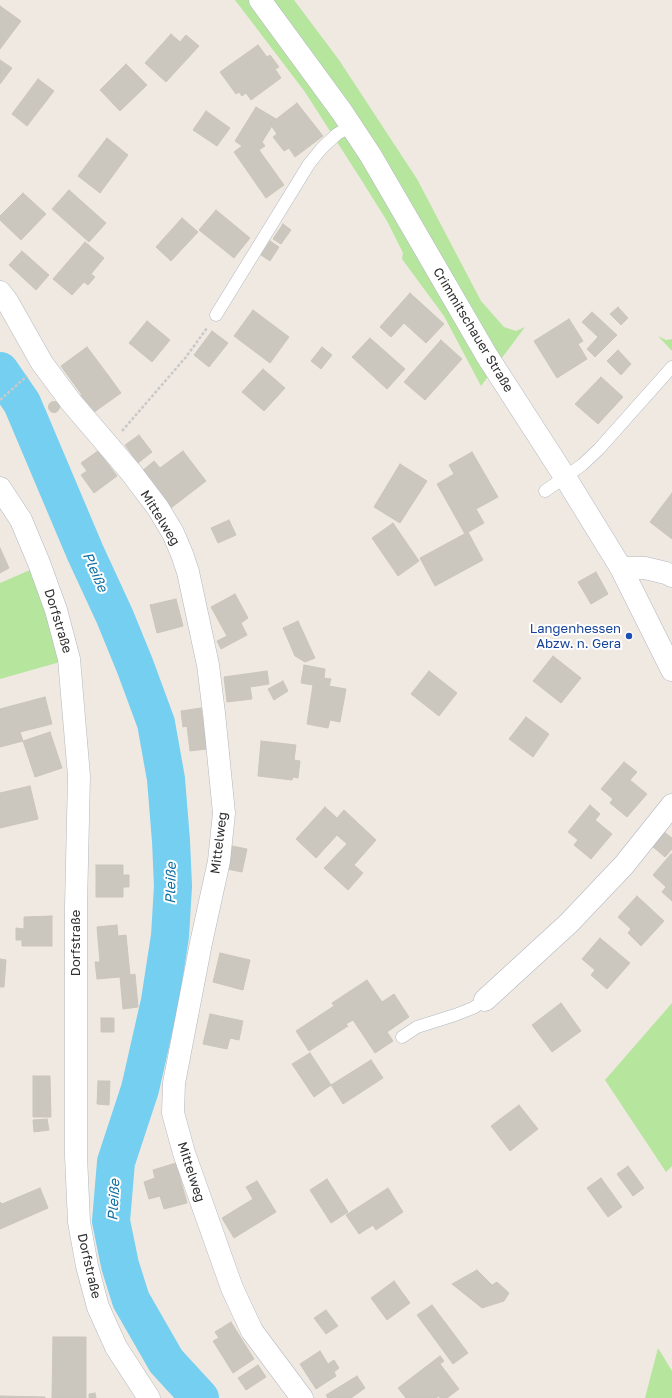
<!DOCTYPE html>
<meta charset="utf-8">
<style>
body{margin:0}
canvas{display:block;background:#efe9e1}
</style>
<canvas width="672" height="1398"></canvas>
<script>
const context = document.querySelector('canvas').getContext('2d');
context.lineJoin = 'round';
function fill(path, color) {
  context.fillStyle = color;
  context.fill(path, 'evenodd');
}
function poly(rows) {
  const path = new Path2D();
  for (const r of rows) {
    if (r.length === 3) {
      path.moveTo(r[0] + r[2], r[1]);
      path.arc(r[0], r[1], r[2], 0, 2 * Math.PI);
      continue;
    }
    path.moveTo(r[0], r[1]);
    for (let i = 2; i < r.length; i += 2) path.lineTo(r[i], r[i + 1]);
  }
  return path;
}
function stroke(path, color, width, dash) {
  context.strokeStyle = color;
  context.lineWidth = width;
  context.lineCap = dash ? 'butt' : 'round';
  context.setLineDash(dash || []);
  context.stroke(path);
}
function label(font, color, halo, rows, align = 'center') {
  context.font = font + ' "Golos Text",sans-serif';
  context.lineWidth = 4;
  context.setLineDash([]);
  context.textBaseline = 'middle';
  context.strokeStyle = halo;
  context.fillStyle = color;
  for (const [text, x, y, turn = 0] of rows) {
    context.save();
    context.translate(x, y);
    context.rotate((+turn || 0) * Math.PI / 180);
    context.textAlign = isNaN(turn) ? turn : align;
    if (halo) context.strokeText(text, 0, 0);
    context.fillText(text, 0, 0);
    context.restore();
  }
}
fill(poly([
 [235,0,294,0,339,60,417,179,481,301,504,327,516,331,525,327,481,386,444,316,402,259,403,253,387,221,362,181,305,92],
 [658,336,666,340,672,339,672,351],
 [37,567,67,660,0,679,0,583],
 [672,1003,672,1166,666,1172,605,1080],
 [658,1348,672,1371,672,1398,645,1398]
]), '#b6e59e');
stroke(poly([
 [0,371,22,403,85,552,115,617,135,666,156,723,166,779,171,841,173,886,170,936,160,1001,140,1089,116,1162,111,1221,120,1265,131,1300,166,1361,200,1398]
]), '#75cff0', 38);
const building = poly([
 [0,6,21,21,0,49,0,6],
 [171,34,180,42,186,35,199,46,166,82,145,63,171,34],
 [258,45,267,57,270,55,279,67,275,69,281,78,251,100,246,93,242,96,239,92,236,94,220,72,258,45],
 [0,60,12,68,0,84,0,60],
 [126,64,147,85,120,111,100,90,126,64],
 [38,79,54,91,27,126,12,114,38,79],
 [297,103,323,136,295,157,289,148,284,151,273,137,277,134,270,124,297,103],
 [256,107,276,119,270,124,272,126,262,142,265,146,259,150,284,185,266,198,234,152,242,146,235,141,256,107],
 [206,111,230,128,217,146,193,130,206,111],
 [107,138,128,155,100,193,78,176,107,138],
 [69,190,106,223,89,242,52,209,69,190],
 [23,193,46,214,21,240,0,220,0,216,23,193],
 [216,210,250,238,234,258,199,230,216,210],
 [182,218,198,232,171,261,156,247,182,218],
 [283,224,291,230,281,244,273,239,283,224],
 [270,241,279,247,270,261,261,255,270,241],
 [85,242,104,258,91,274,95,277,88,285,84,282,72,295,53,279,85,242],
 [22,251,49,275,36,290,9,265,22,251],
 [410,293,444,324,426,343,404,323,391,337,380,327,410,293],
 [618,307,628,318,621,325,610,314,618,307],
 [253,310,289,337,270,363,234,336,253,310],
 [592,312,617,335,595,357,587,349,598,337,582,322,592,312],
 [569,319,583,341,578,344,587,359,557,378,534,341,569,319],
 [147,321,170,340,152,362,129,343,147,321],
 [212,331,228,343,209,367,194,355,212,331],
 [370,338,405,369,387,389,352,357,370,338],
 [441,340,462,359,425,400,404,382,441,340],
 [87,347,108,375,82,395,61,366,87,347],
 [322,347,332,355,321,369,311,361,322,347],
 [618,350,631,364,621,375,607,361,618,350],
 [263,369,285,388,264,411,242,392,263,369],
 [108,375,121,393,90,415,77,398,108,375],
 [601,377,623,397,598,424,575,404,601,377],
 [54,407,5.5],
 [139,435,152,452,138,463,125,445,139,435],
 [98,451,117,476,94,493,81,475,87,471,81,463,98,451],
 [183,451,206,481,171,508,142,471,154,461,160,468,183,451],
 [472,452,498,497,476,509,484,523,465,534,437,484,454,474,449,465,472,452],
 [400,464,427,481,400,523,374,507,400,464],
 [672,493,672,539,650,522,672,493],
 [229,520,236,535,218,543,211,528,229,520],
 [393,523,419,561,398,576,372,538,393,523],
 [468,532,483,560,435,586,420,558,468,532],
 [0,548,9,568,0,573,0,548],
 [596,572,608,594,591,604,578,582,596,572],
 [235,594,248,618,241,623,247,635,221,649,217,641,227,636,211,607,235,594],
 [176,599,183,626,157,633,150,605,176,599],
 [298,621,315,658,305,662,295,656,283,628,298,621],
 [553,656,581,678,561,703,533,681,553,656],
 [304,665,325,669,324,678,331,679,329,686,346,689,340,722,330,720,328,728,307,724,313,685,301,683,304,665],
 [267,671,269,684,250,687,252,699,227,702,224,677,267,671],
 [429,671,457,693,439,716,411,694,429,671],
 [283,681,288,691,274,700,268,689,283,681],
 [45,697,52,724,20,732,23,741,0,747,0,709,45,697],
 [201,708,207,749,190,751,187,726,183,727,181,711,201,708],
 [526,717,549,734,533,757,509,739,526,717],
 [50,732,62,768,35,777,23,741,50,732],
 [261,741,296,745,294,760,300,761,298,778,293,777,292,780,258,776,261,741],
 [624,762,637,772,630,780,647,794,627,817,610,803,613,799,601,789,624,762],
 [30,786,38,819,0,828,0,793,30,786],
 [590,805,600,814,595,820,612,834,591,859,574,845,578,840,568,832,590,805],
 [325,807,337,818,344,810,376,840,354,865,363,873,348,890,324,868,347,844,337,835,316,858,296,839,325,807],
 [664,832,672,838,672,849,665,857,652,846,664,832],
 [232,846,247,849,242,872,227,869,232,846],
 [671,854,672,855,672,901,662,892,666,887,653,875,671,854],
 [96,865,123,865,123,875,129,875,129,887,123,887,123,897,96,897,96,865],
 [637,896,664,921,641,946,628,933,631,929,618,917,637,896],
 [52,916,52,946,22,946,22,940,16,940,16,928,24,929,24,917,52,916],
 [117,925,118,936,126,935,130,975,135,974,138,1007,123,1009,120,977,97,979,95,962,100,962,97,927,117,925],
 [600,938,630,963,607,989,591,975,595,970,582,959,600,938],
 [220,953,250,960,243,990,213,982,220,953],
 [0,959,6,960,4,987,0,987,0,959],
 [367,980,382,1002,394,994,409,1017,387,1032,393,1041,375,1053,353,1020,346,1024,348,1026,309,1051,296,1031,334,1006,332,1003,367,980],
 [561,1003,581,1031,552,1052,532,1025,561,1003],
 [210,1014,243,1021,239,1040,230,1038,227,1049,203,1044,210,1014],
 [101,1018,114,1018,114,1032,101,1032,101,1018],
 [310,1053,331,1085,314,1097,292,1064,310,1053],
 [371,1060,383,1078,343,1104,331,1085,371,1060],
 [33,1076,50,1076,51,1117,33,1117,33,1076],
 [98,1081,110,1081,109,1105,97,1104,98,1081],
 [519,1105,538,1129,510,1151,491,1126,519,1105],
 [47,1119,49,1130,34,1132,33,1120,47,1119],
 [176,1163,187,1203,164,1209,160,1196,149,1199,144,1182,155,1178,153,1170,176,1163],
 [628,1166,644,1188,633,1196,617,1174,628,1166],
 [601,1178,622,1207,608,1217,587,1188,601,1178],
 [327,1179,348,1212,331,1223,310,1190,327,1179],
 [257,1181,276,1212,234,1238,222,1218,253,1199,246,1187,257,1181],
 [40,1188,48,1208,0,1229,0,1202,2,1204,40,1188],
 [388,1188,403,1212,376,1230,373,1225,359,1234,346,1215,388,1188],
 [477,1270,492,1285,497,1282,509,1293,504,1301,482,1308,452,1284,477,1270],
 [394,1281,410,1303,387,1320,371,1298,394,1281],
 [432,1305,468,1353,453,1364,417,1315,432,1305],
 [326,1310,338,1326,326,1334,314,1318,326,1310],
 [231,1322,254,1359,233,1373,213,1341,219,1338,215,1332,231,1322],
 [53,1337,86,1337,86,1398,52,1398,53,1337],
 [320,1351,328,1364,334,1360,339,1368,334,1372,336,1376,316,1389,300,1364,320,1351],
 [440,1356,444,1361,440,1364,459,1389,447,1398,440,1398,439,1396,436,1398,406,1398,398,1388,440,1356],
 [258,1365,266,1377,246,1390,238,1378,258,1365],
 [357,1376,365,1388,351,1398,328,1398,326,1395,357,1376],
 [95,1393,96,1398,89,1398,89,1394,95,1393],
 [0,1396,45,1397,45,1398,0,1398,0,1396]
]);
fill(building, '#cbc7bf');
stroke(building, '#cbc5ba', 1);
const service = poly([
 [216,315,309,164,322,148,337,134,351,126],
 [545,491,582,465,599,449,672,367],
 [402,1037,417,1027,455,1015,473,1008,485,1000]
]);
const minor = poly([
 [0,292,7,301,42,363,71,402,130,471,158,508,173,533,182,554,188,572,208,665,214,713,224,813,219,861,201,943,174,1083,173,1113,184,1153,232,1288,252,1331,302,1398],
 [485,1000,569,923,624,865,672,805]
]);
const tertiary = poly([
 [260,0,342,112,371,156,487,356,565,477,621,568,672,670],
 [0,488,21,520,39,563,56,610,69,659,79,776,76,906,76,1156,79,1222,87,1266,98,1307,116,1347,149,1398],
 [621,568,645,568,666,573,672,576]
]);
stroke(service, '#b4b7c1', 13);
stroke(minor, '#b4b7c1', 23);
stroke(tertiary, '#b4b7c1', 23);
stroke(poly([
 [0,400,27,376],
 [122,431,186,357,207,328]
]), '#c9c9c9', 2.5, [3, 2]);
stroke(service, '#fff', 12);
stroke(minor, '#fff', 22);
stroke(tertiary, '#fff', 22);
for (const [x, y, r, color] of [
 [629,636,4,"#1a4fb4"]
]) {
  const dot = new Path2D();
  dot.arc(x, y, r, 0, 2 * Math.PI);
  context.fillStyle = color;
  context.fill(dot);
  stroke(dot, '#fff', 1.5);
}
label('13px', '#2e2e2e', '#fff', [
 ["Crimmitschauer Straße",473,330,59],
 ["Mittelweg",160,518,58],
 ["Dorfstraße",58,621,73],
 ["Mittelweg",219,843,-83],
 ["Dorfstraße",76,943,-90],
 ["Mittelweg",191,1172,72],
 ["Dorfstraße",89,1266,77]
]);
label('13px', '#164399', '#fff', [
 ["Langenhessen",621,629],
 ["Abzw. n. Gera",621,644]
], 'right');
label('italic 14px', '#0d6fa3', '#fff', [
 ["Pleiße",95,572,66],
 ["Pleiße",171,883,-89],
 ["Pleiße",114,1200,-87]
]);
</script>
